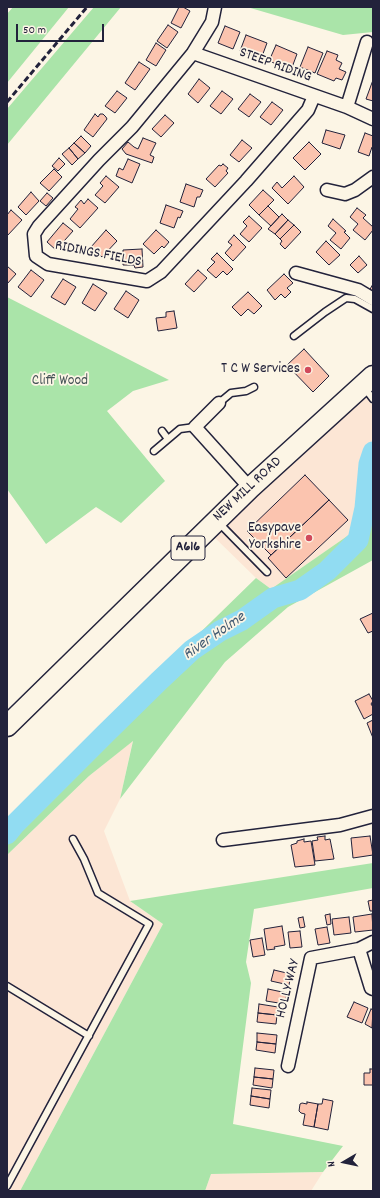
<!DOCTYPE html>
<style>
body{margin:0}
#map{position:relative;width:380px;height:1198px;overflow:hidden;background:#fcf5e5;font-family:Dekko,sans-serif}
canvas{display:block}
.frame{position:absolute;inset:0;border:8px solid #22223b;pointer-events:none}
.north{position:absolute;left:324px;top:1142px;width:40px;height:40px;-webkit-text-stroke:3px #fcf5e5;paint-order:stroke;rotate:261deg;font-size:11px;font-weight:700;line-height:16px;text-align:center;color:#22223b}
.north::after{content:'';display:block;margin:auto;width:14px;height:18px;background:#22223b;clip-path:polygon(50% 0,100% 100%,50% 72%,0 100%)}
.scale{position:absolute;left:16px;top:24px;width:88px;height:18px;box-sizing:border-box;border:2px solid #22223b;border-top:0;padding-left:5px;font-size:12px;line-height:14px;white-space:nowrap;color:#22223b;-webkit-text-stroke:3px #fcf5e5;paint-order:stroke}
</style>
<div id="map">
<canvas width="380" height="1198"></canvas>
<div class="frame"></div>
<div class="north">N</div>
<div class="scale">50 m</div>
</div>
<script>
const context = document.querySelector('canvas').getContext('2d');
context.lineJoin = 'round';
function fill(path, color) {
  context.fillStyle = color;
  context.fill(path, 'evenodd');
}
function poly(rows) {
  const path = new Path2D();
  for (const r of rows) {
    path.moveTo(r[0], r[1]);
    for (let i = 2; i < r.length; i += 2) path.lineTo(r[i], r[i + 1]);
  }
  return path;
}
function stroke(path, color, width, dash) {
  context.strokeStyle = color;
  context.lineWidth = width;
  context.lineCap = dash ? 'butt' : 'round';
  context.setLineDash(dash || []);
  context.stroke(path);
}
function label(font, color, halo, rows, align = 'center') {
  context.font = font + ' Dekko,sans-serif';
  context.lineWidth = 3.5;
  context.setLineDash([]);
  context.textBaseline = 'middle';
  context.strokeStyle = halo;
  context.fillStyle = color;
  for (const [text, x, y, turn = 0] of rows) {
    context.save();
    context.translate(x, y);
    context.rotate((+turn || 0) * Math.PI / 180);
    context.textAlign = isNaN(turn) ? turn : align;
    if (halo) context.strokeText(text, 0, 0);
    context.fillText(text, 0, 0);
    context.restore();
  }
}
fill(poly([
 [365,395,373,406,373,465,353,532,271,589,256,578,212,535],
 [133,740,120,799,104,831,130,901,163,924,20,1191,7,1191,7,855,89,776],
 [323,1172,311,1191,205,1191,211,1174]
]), '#fce6d5');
fill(poly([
 [13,7,69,7,7,83,7,14],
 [94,7,121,7,7,145,7,109],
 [247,7,373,7,373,32,343,35],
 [7,297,169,380,133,391,107,411,165,481,121,523,96,507,46,544,7,489],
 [373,465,373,560,288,607,225,662,120,799,133,741,89,776,7,855,7,821,256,578,271,589,353,532],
 [373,863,373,888,254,909,246,962,251,983,233,1124,343,1146,323,1172,211,1174,205,1191,20,1191,163,924,130,901]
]), '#aae4a9');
stroke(poly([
 [7,834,15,824,105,734,159,681,192,650,220,631,242,620,273,598,300,590,327,571,358,540,365,508,369,464,373,452]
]), '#91dcf2', 21);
const building = poly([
 [179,7,183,7,190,11,181,28,171,23,179,7],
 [168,25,178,32,167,48,157,41,168,25],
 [225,26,240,32,233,49,218,43,225,26],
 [246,35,267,43,261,59,240,51,246,35],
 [156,43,166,50,156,66,146,60,156,43],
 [276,45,297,54,291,70,269,61,276,45],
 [308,47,323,53,315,73,300,67,308,47],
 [327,51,338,55,336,60,342,63,339,69,346,72,342,80,336,78,334,81,317,74,327,51],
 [139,62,150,69,135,90,125,83,139,62],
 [199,79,210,88,198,103,188,94,199,79],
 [373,80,373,101,366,99,373,80],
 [117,91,127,98,115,113,105,106,117,91],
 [222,91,233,99,221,114,210,106,222,91],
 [250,94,261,102,249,117,238,109,250,94],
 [272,102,283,110,271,125,260,117,272,102],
 [95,114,98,117,100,114,103,114,106,117,107,119,93,137,84,130,95,114],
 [165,115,174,123,161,137,152,129,165,115],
 [326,130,345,135,340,149,322,143,326,130],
 [365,133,373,136,373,147,372,147,369,156,358,152,365,133],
 [81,136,91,146,85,153,74,143,81,136],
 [143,138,156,143,150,155,154,157,152,163,126,154,122,149,128,142,134,147,138,149,143,138],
 [242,140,252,148,239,162,230,155,242,140],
 [309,142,321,154,305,170,293,158,309,142],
 [74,143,85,153,78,159,69,148,74,143],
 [69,148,78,159,72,165,62,154,69,148],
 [59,158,65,164,58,171,52,166,59,158],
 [128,159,140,164,132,183,116,176,119,168,123,170,128,159],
 [223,164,228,168,226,171,228,173,215,187,206,179,219,165,221,166,223,164],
 [54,169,62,177,49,191,40,183,54,169],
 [106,176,119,187,105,203,95,195,103,186,100,183,106,176],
 [294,176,304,187,288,204,272,188,277,182,282,188,294,176],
 [186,184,203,190,200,197,197,197,194,207,180,202,186,184],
 [263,190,274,200,259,215,249,205,263,190],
 [31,192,39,201,26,215,18,207,31,192],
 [47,193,53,198,46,206,40,201,47,193],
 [88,199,98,208,80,228,70,219,78,209,75,207,81,200,84,204,88,199],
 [166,205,183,211,180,218,178,217,174,228,160,223,166,205],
 [268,206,279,217,271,226,259,215,268,206],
 [357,208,366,215,363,218,373,227,373,230,365,240,353,230,358,224,350,217,357,208],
 [11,210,22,220,7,236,7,215,11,210],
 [282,214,288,220,275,234,268,229,282,214],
 [249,216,262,228,249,242,240,234,247,226,243,222,249,216],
 [333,219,346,231,344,232,350,238,341,249,330,240,336,233,328,226,333,219],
 [288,220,294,225,280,239,275,234,288,220],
 [63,223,73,231,56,250,47,242,63,223],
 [294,225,301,232,285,249,280,244,282,241,280,239,294,225],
 [106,230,117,241,102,257,91,247,106,230],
 [156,230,169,242,164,248,162,246,154,254,143,244,156,230],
 [234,235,246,247,233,261,225,253,232,245,228,242,234,235],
 [326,241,340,255,329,265,316,252,326,241],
 [142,249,143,267,135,268,134,265,123,265,123,250,142,249],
 [217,253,233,269,227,275,223,271,216,278,207,270,215,262,211,259,217,253],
 [359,256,367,265,358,273,350,265,359,256],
 [7,266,16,274,7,284,7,266],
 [31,270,44,280,31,297,18,287,31,270],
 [198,270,207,278,194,292,185,284,198,270],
 [284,274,293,283,287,288,291,292,285,298,281,294,275,300,267,290,284,274],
 [63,279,76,287,65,305,51,297,63,279],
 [93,284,107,293,95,311,82,303,93,284],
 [373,284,373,294,369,291,373,284],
 [126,291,139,300,128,318,114,309,126,291],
 [248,292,262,306,254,314,248,309,241,316,232,307,248,292],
 [174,311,177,328,158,331,156,318,166,317,166,312,174,311],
 [304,349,329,376,313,392,287,365,304,349],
 [305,475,329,500,271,555,247,531,305,475],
 [329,500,348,520,286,578,268,558,329,500],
 [373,613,373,631,368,633,360,619,373,613],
 [369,694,373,701,371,704,373,707,373,714,364,719,355,701,369,694],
 [373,720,373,738,367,723,373,720],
 [325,836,325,840,330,839,334,859,315,861,312,841,318,840,317,837,325,836],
 [370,836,373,855,353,858,351,838,370,836],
 [304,839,304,842,311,841,315,865,295,867,291,845,297,843,297,841,304,839],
 [373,900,373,911,370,911,368,901,373,900],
 [330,914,331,924,327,925,325,915,330,914],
 [372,914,373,930,355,932,353,917,372,914],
 [303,917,305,927,300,928,298,918,303,917],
 [349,917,351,933,334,935,332,919,349,917],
 [282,926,285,945,274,947,275,949,267,950,264,929,282,926],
 [327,927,330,943,318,945,315,929,327,927],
 [300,931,302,947,290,948,288,932,300,931],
 [262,938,265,955,253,957,250,940,262,938],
 [274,970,291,974,289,985,271,981,274,970],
 [268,989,287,993,285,1004,266,1001,268,989],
 [354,1002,368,1008,362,1023,347,1017,354,1002],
 [259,1004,278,1007,277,1015,258,1013,259,1004],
 [371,1009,373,1010,372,1028,365,1024,371,1009],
 [258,1013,277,1015,276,1024,257,1022,258,1013],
 [257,1033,277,1035,276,1044,257,1042,257,1033],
 [257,1042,276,1044,275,1053,256,1050,257,1042],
 [255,1068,274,1070,273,1079,254,1077,255,1068],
 [370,1069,373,1069,373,1085,364,1085,364,1073,370,1073,370,1069],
 [254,1077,273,1079,272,1088,253,1085,254,1077],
 [252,1088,271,1090,270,1099,251,1096,252,1088],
 [251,1096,270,1099,269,1108,250,1105,251,1096],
 [323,1099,333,1101,328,1130,314,1127,318,1104,322,1104,323,1099],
 [307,1102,318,1104,314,1127,303,1125,305,1114,301,1113,299,1111,300,1104,302,1103,307,1104,307,1102]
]);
fill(building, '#fbc4af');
stroke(building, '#22223b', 1);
const service = poly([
 [294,336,325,312,346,298,355,299,373,309],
 [364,387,373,399],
 [219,403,231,393,246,391,254,387],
 [162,431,168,439],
 [154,451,180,429,195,427],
 [219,523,267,572],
 [7,986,89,1036],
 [7,1186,149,924,98,893,84,859,73,839]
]);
const minor = poly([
 [215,7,212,22,193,53,132,127,99,160,39,226,34,234,36,256,48,264,147,281,161,272,246,181,308,110,314,96],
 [193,53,347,107,373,119],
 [347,107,367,42],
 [327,190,345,194,355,190,373,177],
 [296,273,358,290,373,299],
 [219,403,195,427,250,488],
 [223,840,340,825,373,816],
 [359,949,371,988,373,989],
 [288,1066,311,958,359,949,373,942]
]);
const primary = poly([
 [7,726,250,488,373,376]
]);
stroke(service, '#22223b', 9);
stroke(minor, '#22223b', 15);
stroke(primary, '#22223b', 23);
stroke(service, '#fcf5e5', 6);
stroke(minor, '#fcf5e5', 12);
stroke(primary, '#fcf5e5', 20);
stroke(poly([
 [7,102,87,7]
]), '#22223b', 3, [6, 3]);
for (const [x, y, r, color] of [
 [308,370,4,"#d1495b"],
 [309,538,4,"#d1495b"]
]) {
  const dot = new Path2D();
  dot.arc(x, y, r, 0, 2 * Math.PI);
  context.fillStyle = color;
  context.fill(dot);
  stroke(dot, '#fcf5e5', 1.5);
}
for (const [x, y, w] of [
 [188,548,34]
]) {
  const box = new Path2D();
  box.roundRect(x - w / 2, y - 12, w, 24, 3);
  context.fillStyle = '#fcf5e5';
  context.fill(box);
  stroke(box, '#22223b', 1);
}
label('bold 14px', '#22223b', null, [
 ["A616",188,548]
]);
label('15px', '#22223b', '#fcf5e5', [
 ["STEEP RIDING",275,66,20],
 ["RIDINGS FIELDS",98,255,11],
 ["NEW MILL ROAD",248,490,-43],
 ["HOLLY WAY",289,989,-76]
]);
label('15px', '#22223b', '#fcf5e5', [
 ["T C W Services",300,370],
 ["Easypave",301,529],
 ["Yorkshire",301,546]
], 'right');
label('15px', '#445256', '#fcf5e5', [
 ["Cliff Wood",60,382]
]);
label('italic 16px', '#435a72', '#fcf5e5', [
 ["River Holme",215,637,-35]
]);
</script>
